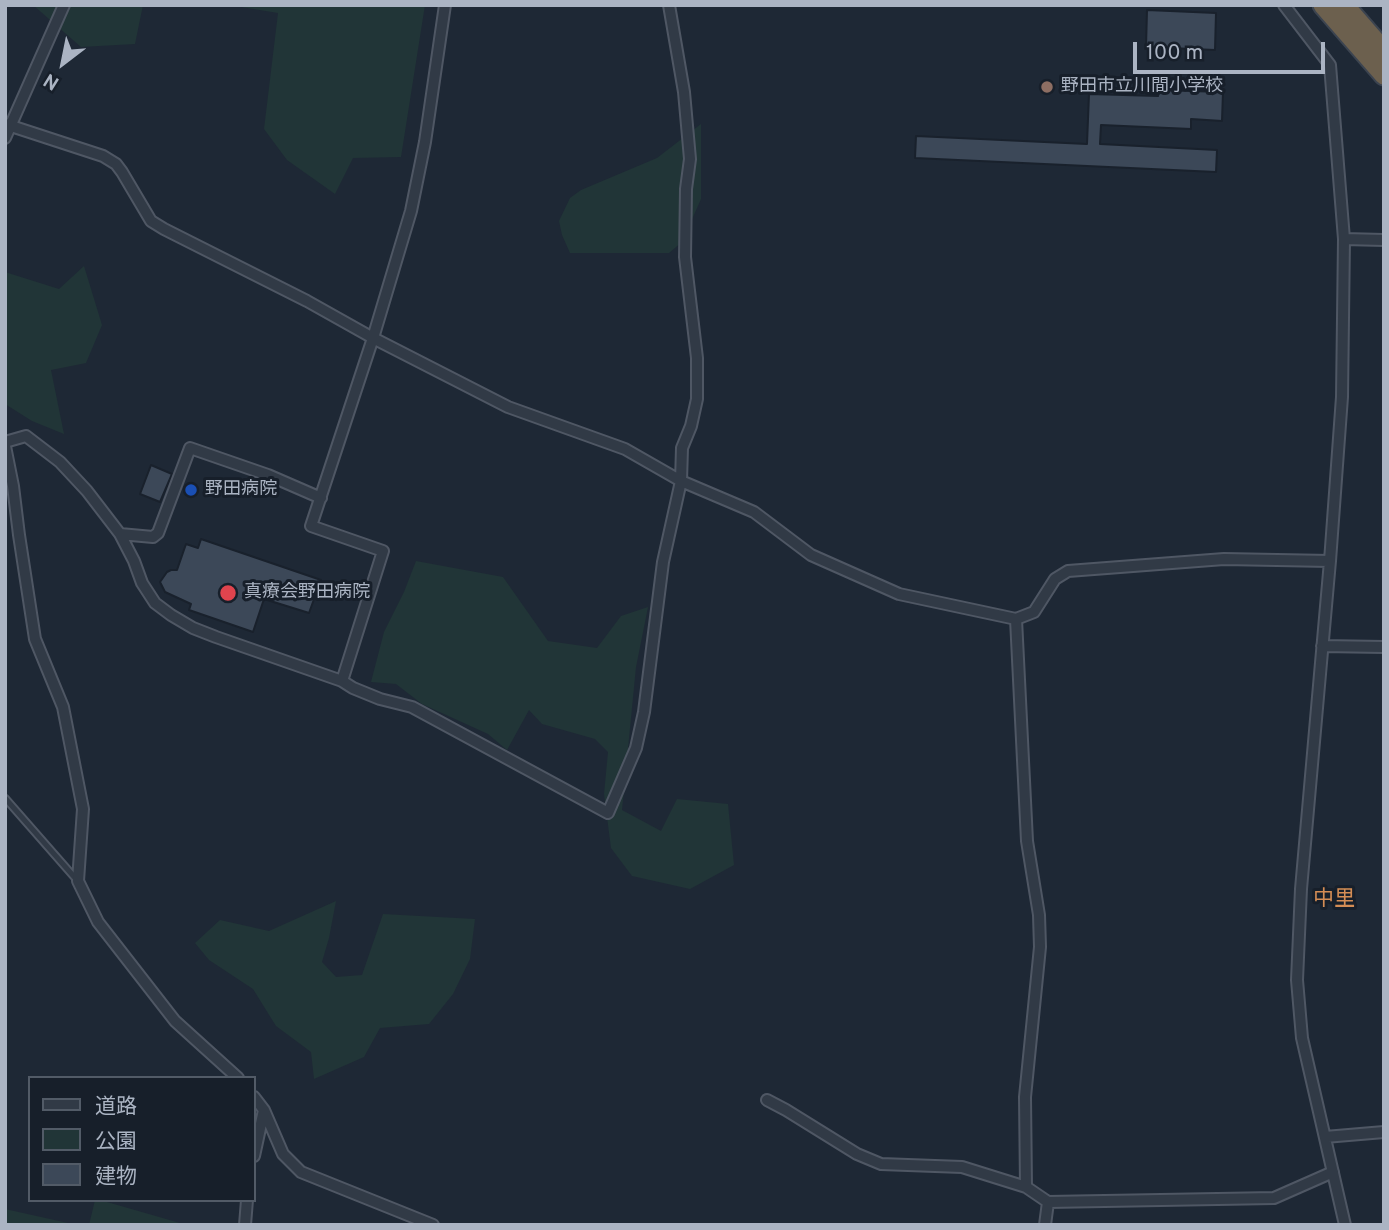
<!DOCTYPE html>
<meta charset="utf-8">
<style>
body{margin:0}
#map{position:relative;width:1389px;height:1230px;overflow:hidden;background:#1e2835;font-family:Overpass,"Noto Sans JP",sans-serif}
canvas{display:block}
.frame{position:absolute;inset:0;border:7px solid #abb4c3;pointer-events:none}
.legend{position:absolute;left:28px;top:1076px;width:228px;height:126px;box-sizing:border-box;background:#171f2a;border:2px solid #525b67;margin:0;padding:9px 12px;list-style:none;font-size:21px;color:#abb4c3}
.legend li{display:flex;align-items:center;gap:14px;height:35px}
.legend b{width:35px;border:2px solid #525b67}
.north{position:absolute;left:28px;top:28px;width:70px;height:70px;-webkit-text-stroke:5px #171f2a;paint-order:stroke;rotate:212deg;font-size:19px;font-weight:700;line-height:28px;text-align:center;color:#abb4c3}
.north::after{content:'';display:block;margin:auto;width:24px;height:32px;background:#abb4c3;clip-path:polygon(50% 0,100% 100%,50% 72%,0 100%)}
.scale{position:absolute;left:1133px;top:42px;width:192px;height:32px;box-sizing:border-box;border:4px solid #abb4c3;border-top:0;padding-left:9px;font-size:21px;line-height:24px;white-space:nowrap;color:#abb4c3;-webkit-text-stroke:5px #171f2a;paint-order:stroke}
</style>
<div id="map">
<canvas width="1389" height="1230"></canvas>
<div class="frame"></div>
<ul class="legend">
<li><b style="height:9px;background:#313a46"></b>道路</li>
<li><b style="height:19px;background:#213537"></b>公園</li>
<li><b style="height:19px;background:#3c4858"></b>建物</li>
</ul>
<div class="north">N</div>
<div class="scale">100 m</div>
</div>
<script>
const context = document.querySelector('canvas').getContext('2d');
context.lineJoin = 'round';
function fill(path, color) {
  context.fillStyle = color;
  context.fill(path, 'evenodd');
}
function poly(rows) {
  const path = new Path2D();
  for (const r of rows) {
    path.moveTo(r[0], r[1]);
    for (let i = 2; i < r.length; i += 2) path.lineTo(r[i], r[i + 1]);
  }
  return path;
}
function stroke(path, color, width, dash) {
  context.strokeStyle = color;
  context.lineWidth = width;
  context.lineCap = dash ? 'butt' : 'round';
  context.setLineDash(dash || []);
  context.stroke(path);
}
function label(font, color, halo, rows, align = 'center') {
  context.font = font + ' Overpass,"Noto Sans JP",sans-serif';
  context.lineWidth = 6;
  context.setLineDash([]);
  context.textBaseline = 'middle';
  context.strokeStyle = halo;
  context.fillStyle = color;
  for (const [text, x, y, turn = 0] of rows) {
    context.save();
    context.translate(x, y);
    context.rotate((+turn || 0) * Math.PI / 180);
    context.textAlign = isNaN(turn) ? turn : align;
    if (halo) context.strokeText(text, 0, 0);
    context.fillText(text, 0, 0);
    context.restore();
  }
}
fill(poly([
 [33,5,143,5,135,44,81,47],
 [229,5,425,5,401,157,353,158,335,194,287,160,264,129,278,13],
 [701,124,701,199,682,242,669,253,570,253,562,235,559,221,570,198,581,190,657,158],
 [84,266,102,325,86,363,51,370,64,434,32,421,5,404,5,272,59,289],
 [416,561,503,577,548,641,597,648,621,616,648,607,636,667,622,810,661,831,677,799,728,804,734,865,690,889,632,876,611,848,604,794,608,752,595,739,542,724,529,710,507,750,488,734,422,704,396,684,371,682,384,632,404,592],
 [336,901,329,938,322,962,336,977,362,975,383,914,475,919,470,959,453,994,429,1024,380,1028,364,1057,314,1079,311,1052,276,1026,253,989,209,960,195,943,220,920,269,931],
 [95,1200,100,1200,187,1225,89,1225],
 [5,1209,77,1225,5,1225]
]), '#213537');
const building = poly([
 [1147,10,1216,13,1215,50,1146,47,1147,10],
 [1159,90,1223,92,1222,121,1191,119,1191,129,1101,125,1100,144,1217,150,1216,172,915,158,916,136,1087,144,1089,94,1158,96,1159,90],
 [151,465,172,474,160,502,140,494,151,465],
 [201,539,321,580,309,613,264,599,253,632,189,610,191,604,165,592,160,582,167,572,171,570,177,570,186,544,198,548,201,539]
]);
fill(building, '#3c4858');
stroke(building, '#19212c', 2);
const lane = poly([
 [5,798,76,879]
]);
const street = poly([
 [1284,5,1330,65,1344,239,1342,397,1330,561,1301,889,1297,980,1302,1038,1345,1225],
 [5,124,103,156,116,164,122,172,151,221,164,229,307,301,373,338,508,407,625,449,681,481,754,512,811,555,899,594,1016,619,1034,612,1055,579,1068,571,1224,559,1330,561],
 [5,138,64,5],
 [1344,239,1384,240],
 [5,442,26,436,60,462,87,491,120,534,134,561,142,583,155,603,171,615,193,628,216,637,342,681,353,688,380,699,412,707,608,813,636,748,644,712,663,562,681,481,682,448,691,426,697,399,697,358,685,257,686,189,690,159,684,92,669,5],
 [5,446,13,486,19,535,35,639,63,707,83,809,78,881,98,922,175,1021,238,1078],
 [120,534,153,537,158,533,190,448,268,475,321,498],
 [1016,619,1027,841,1039,915,1040,947,1025,1097,1026,1187],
 [1322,646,1384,647],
 [342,681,383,551,311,526,373,338,411,211,425,142,445,5],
 [254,1097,264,1110,283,1154,301,1172,433,1225],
 [767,1100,786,1110,857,1154,881,1164,962,1167,1026,1187,1048,1202,1274,1198,1333,1172],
 [1325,1137,1384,1132],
 [254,1156,264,1110],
 [245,1225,247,1200],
 [1045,1225,1048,1202]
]);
const highway = poly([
 [1323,5,1384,75],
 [1344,5,1384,51]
]);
stroke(lane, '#4f5764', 9);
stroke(street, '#4f5764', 14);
stroke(highway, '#3c4450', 23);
stroke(lane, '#313a46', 5);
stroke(street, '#313a46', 10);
stroke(highway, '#6c604e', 19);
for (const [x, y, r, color] of [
 [1047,87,7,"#8d6e63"],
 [191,490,7,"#1a4fb4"],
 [228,593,9,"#e0444e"]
]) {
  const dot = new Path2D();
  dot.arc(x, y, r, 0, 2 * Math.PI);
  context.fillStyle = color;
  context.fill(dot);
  stroke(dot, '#171f2a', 2.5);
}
label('18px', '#abb4c3', '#171f2a', [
 ["野田市立川間小学校",1061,87],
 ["野田病院",205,490],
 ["真療会野田病院",244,593]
], 'left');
label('21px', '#d48d55', '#171f2a', [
 ["中里",1334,901]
]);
</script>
